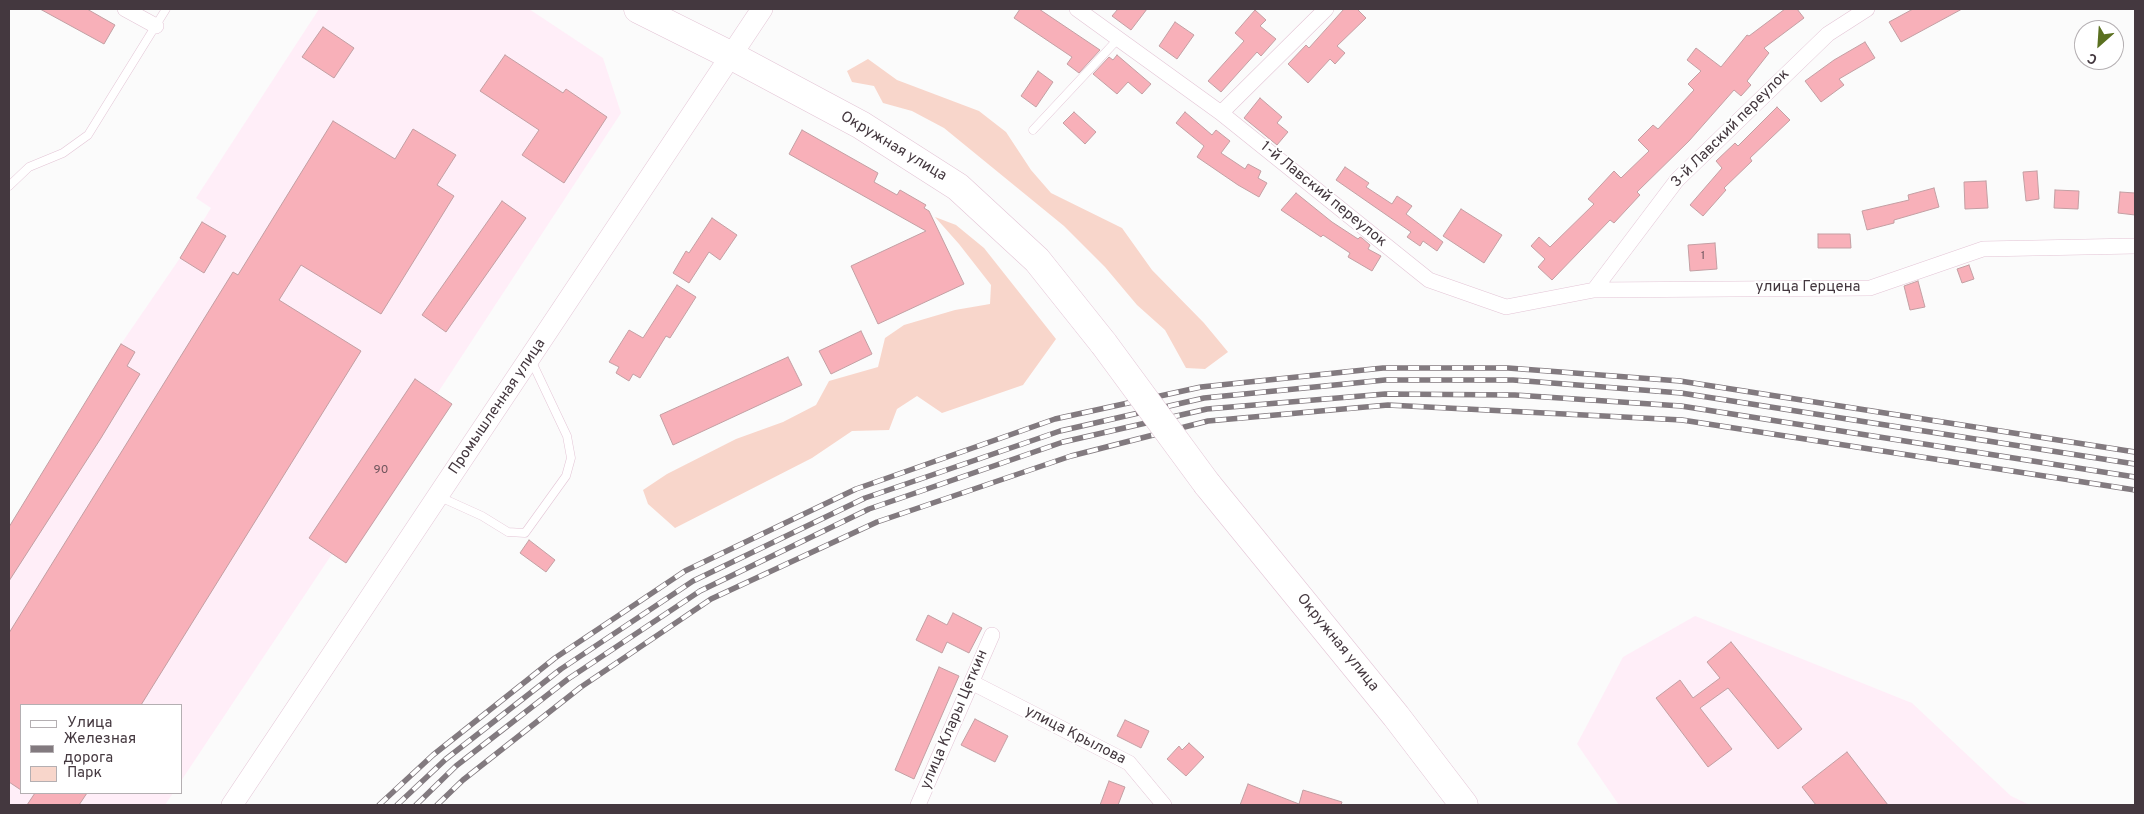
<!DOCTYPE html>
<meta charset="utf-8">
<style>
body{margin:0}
#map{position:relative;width:2144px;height:814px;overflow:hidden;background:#fbfbfb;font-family:Overpass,sans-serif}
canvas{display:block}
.frame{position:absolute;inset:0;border:10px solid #44383f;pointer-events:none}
.legend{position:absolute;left:20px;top:704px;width:162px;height:90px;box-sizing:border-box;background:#fff;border:1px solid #b4afb2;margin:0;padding:6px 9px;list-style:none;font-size:15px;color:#44383f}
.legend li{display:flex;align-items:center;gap:10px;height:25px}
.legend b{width:25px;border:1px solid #b4afb2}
.north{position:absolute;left:2074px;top:20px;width:50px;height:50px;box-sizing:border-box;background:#fff;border:1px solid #b4afb2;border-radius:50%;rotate:206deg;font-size:14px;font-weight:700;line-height:20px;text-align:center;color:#44383f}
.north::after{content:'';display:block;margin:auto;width:18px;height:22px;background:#5a7020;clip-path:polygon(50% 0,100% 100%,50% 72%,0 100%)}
</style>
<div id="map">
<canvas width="2144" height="814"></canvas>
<div class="frame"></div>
<ul class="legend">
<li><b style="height:6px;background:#fff"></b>Улица</li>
<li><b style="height:6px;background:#827a7f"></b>Железная дорога</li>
<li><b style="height:14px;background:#f8d6cb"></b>Парк</li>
</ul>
<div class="north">С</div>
</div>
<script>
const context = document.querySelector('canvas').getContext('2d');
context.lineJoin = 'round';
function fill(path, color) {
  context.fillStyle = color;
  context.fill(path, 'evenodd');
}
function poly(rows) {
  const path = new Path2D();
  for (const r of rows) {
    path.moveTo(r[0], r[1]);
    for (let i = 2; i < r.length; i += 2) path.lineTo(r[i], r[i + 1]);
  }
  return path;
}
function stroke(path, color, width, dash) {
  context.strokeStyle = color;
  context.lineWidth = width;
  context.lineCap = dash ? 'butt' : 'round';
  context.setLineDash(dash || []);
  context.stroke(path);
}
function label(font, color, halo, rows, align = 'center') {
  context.font = font + ' Overpass,sans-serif';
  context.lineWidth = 4;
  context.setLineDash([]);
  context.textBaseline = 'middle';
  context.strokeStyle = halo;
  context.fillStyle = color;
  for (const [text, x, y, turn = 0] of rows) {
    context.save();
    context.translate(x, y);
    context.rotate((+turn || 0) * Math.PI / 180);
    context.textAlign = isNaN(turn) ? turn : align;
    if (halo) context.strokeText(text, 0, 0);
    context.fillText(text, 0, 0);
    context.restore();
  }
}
fill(poly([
 [319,9,529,9,603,58,621,113,437,394,452,404,347,563,332,554,181,781,181,705,21,705,21,793,173,793,165,805,9,805,9,527,121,344,180,258,211,208,196,198],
 [1695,616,1912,703,2011,796,2030,805,1619,805,1577,744,1623,657]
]), '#ffeef8');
fill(poly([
 [868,59,897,80,979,111,1006,132,1031,170,1051,193,1122,228,1152,270,1204,323,1228,352,1205,369,1186,368,1165,330,1137,305,1105,267,1064,226,944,128,912,111,883,103,874,86,852,82,847,71],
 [935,217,956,225,984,248,1056,339,1023,385,942,413,917,396,897,409,889,430,852,431,812,458,675,528,648,504,643,490,667,474,736,439,783,422,816,405,829,381,878,367,885,338,904,325,955,310,990,304,991,285,959,244]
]), '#f8d6cb');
const building = poly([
 [40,9,87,9,115,25,104,44,40,9],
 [1020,9,1039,9,1100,50,1079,73,1067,64,1072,57,1014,18,1020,9],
 [1118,9,1147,9,1131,30,1112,16,1118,9],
 [1344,9,1357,9,1366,18,1337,46,1345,53,1335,64,1330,59,1308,83,1288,64,1306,45,1309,48,1344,9],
 [1785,9,1797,9,1804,18,1764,48,1769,53,1747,81,1751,85,1741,96,1734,90,1689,141,1637,192,1640,195,1614,223,1610,220,1552,280,1538,267,1545,259,1531,246,1539,237,1550,247,1594,204,1588,199,1614,171,1621,178,1649,151,1638,140,1653,125,1658,129,1694,90,1688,84,1701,71,1687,60,1696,48,1721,67,1747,35,1749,36,1785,9],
 [1913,9,1962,9,1901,42,1889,22,1913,9],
 [1255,10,1266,20,1260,26,1276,39,1261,56,1257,52,1221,92,1208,81,1244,41,1235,33,1255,10],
 [1175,22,1194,35,1177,59,1159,46,1175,22],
 [323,27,354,48,334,78,302,57,323,27],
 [1865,42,1875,58,1839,79,1844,85,1821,102,1805,81,1834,60,1865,42],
 [505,55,563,93,566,89,607,117,564,183,522,155,539,130,480,91,505,55],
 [1117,55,1151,84,1142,94,1128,82,1117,94,1093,74,1109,57,1113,60,1117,55],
 [1038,71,1053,82,1036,107,1021,96,1038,71],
 [1260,98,1282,117,1277,123,1288,132,1277,145,1244,118,1260,98],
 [1777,107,1790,120,1750,158,1752,161,1724,188,1726,190,1703,216,1690,205,1722,168,1716,161,1735,143,1738,146,1777,107],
 [1074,112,1096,132,1085,144,1063,123,1074,112],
 [1185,112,1212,135,1216,130,1230,141,1221,153,1245,169,1248,164,1261,171,1258,178,1267,183,1259,197,1238,185,1197,157,1204,146,1176,123,1185,112],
 [333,121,395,159,413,129,456,155,437,185,454,196,381,314,301,265,279,300,361,351,141,705,21,705,21,790,9,782,9,633,233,272,238,275,333,121],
 [802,130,878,173,874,182,897,195,900,190,926,205,924,208,929,211,964,284,878,324,851,266,926,231,789,154,802,130],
 [1345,167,1369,183,1366,187,1392,204,1397,196,1412,206,1406,214,1443,242,1437,251,1423,241,1420,246,1407,237,1411,232,1336,180,1345,167],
 [2037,171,2039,199,2026,201,2023,172,2037,171],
 [1986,181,1988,208,1965,209,1964,182,1986,181],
 [1934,188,1939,207,1894,220,1894,223,1867,230,1862,211,1909,200,1908,195,1934,188],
 [2055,190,2079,191,2078,209,2054,208,2055,190],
 [2120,192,2135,193,2135,215,2118,213,2120,192],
 [1296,193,1332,222,1358,239,1360,237,1362,238,1370,245,1368,249,1381,256,1372,271,1348,257,1350,253,1323,235,1321,237,1281,210,1296,193],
 [502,201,526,218,446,332,422,315,502,201],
 [1461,209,1502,235,1484,263,1443,236,1461,209],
 [712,218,737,235,720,260,709,252,689,283,673,273,686,251,689,253,712,218],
 [202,222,226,236,204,273,180,258,202,222],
 [1818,234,1850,234,1851,248,1818,248,1818,234],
 [1715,243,1717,269,1690,271,1688,245,1715,243],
 [1969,265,1974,279,1962,283,1957,269,1969,265],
 [1918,281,1925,307,1910,310,1904,286,1918,281],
 [677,285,696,297,670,338,666,336,640,378,633,374,629,381,616,373,619,367,609,362,629,330,643,338,677,285],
 [861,331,872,354,831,374,819,351,861,331],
 [121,344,135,352,127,366,140,374,101,438,9,581,9,527,121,344],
 [788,357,802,385,673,445,660,415,788,357],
 [415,379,452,404,346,563,309,538,415,379],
 [529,540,555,560,546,572,520,553,529,540],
 [953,613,982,628,969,653,947,642,942,653,916,640,928,615,947,625,953,613],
 [1731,642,1802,729,1778,749,1728,688,1700,708,1732,749,1708,767,1656,698,1680,680,1693,698,1720,678,1707,662,1731,642],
 [939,667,959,676,914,779,895,770,939,667],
 [975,719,1008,736,995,762,961,745,975,719],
 [1125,720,1149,731,1141,748,1117,736,1125,720],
 [1189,743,1204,757,1186,776,1167,759,1179,746,1182,750,1189,743],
 [1847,752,1888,805,1816,805,1802,787,1847,752],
 [1109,781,1125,787,1118,805,1100,805,1109,781],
 [1248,784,1299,804,1303,790,1342,802,1341,805,1240,805,1248,784],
 [35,793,87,793,79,805,27,805,35,793]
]);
fill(building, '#f8b0b9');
stroke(building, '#c39fa3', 1);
const lane = poly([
 [1033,130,1118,39],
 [9,186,29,167,63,153,88,135,166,9],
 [440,497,482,516,508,532,525,533,566,476,571,458,567,436,531,360]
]);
const street = poly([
 [125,9,156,26],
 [1077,9,1221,113,1429,280,1506,307,1594,290,1870,288,1983,249,2135,246],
 [1221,113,1326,9],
 [1594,290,1677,180,1828,34,1867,9],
 [973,683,1129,763,1164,805],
 [918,805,992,635]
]);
const secondary = poly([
 [232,805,762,9]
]);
const highway = poly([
 [638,9,732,56,861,125,958,187,1037,260,1104,344],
 [1207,484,1396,716,1464,805]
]);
stroke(lane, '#e3c4d5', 9);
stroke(street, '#e3c4d5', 16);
stroke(secondary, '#e3c4d5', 22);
stroke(highway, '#e3c4d5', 29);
stroke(lane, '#fff', 8);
stroke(street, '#fff', 15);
stroke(secondary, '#fff', 21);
stroke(highway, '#fff', 28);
const rail = poly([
 [379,805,433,755,555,658,685,571,856,489,1055,419,1201,387,1383,368,1508,368,1680,381,2135,452],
 [397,805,446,759,561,669,693,581,865,498,1060,431,1204,398,1385,380,1513,380,1681,393,2135,464],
 [416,805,456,766,568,679,700,591,869,509,1063,442,1207,409,1385,394,1515,395,1681,406,2135,477],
 [437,805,463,780,581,687,711,599,877,522,1071,456,1208,421,1388,405,1682,420,2135,490]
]);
stroke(rail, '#827a7f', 5.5);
stroke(rail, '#fff', 4, [11]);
const highwayBridge = poly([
 [1104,344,1207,484]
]);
stroke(highwayBridge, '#e3c4d5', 29, []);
stroke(highwayBridge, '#fff', 28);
label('12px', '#71565e', null, [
 ["1",1703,257],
 ["90",381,471]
]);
label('15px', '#44383f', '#fff', [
 ["3-й Лавский переулок",1731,129,-45],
 ["Окружная улица",893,147,31],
 ["1-й Лавский переулок",1323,195,39],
 ["улица Герцена",1808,288],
 ["Промышленная улица",498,407,-56],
 ["Окружная улица",1337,643,51],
 ["улица Клары Цеткин",955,720,-67],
 ["улица Крылова",1075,736,27]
]);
</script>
